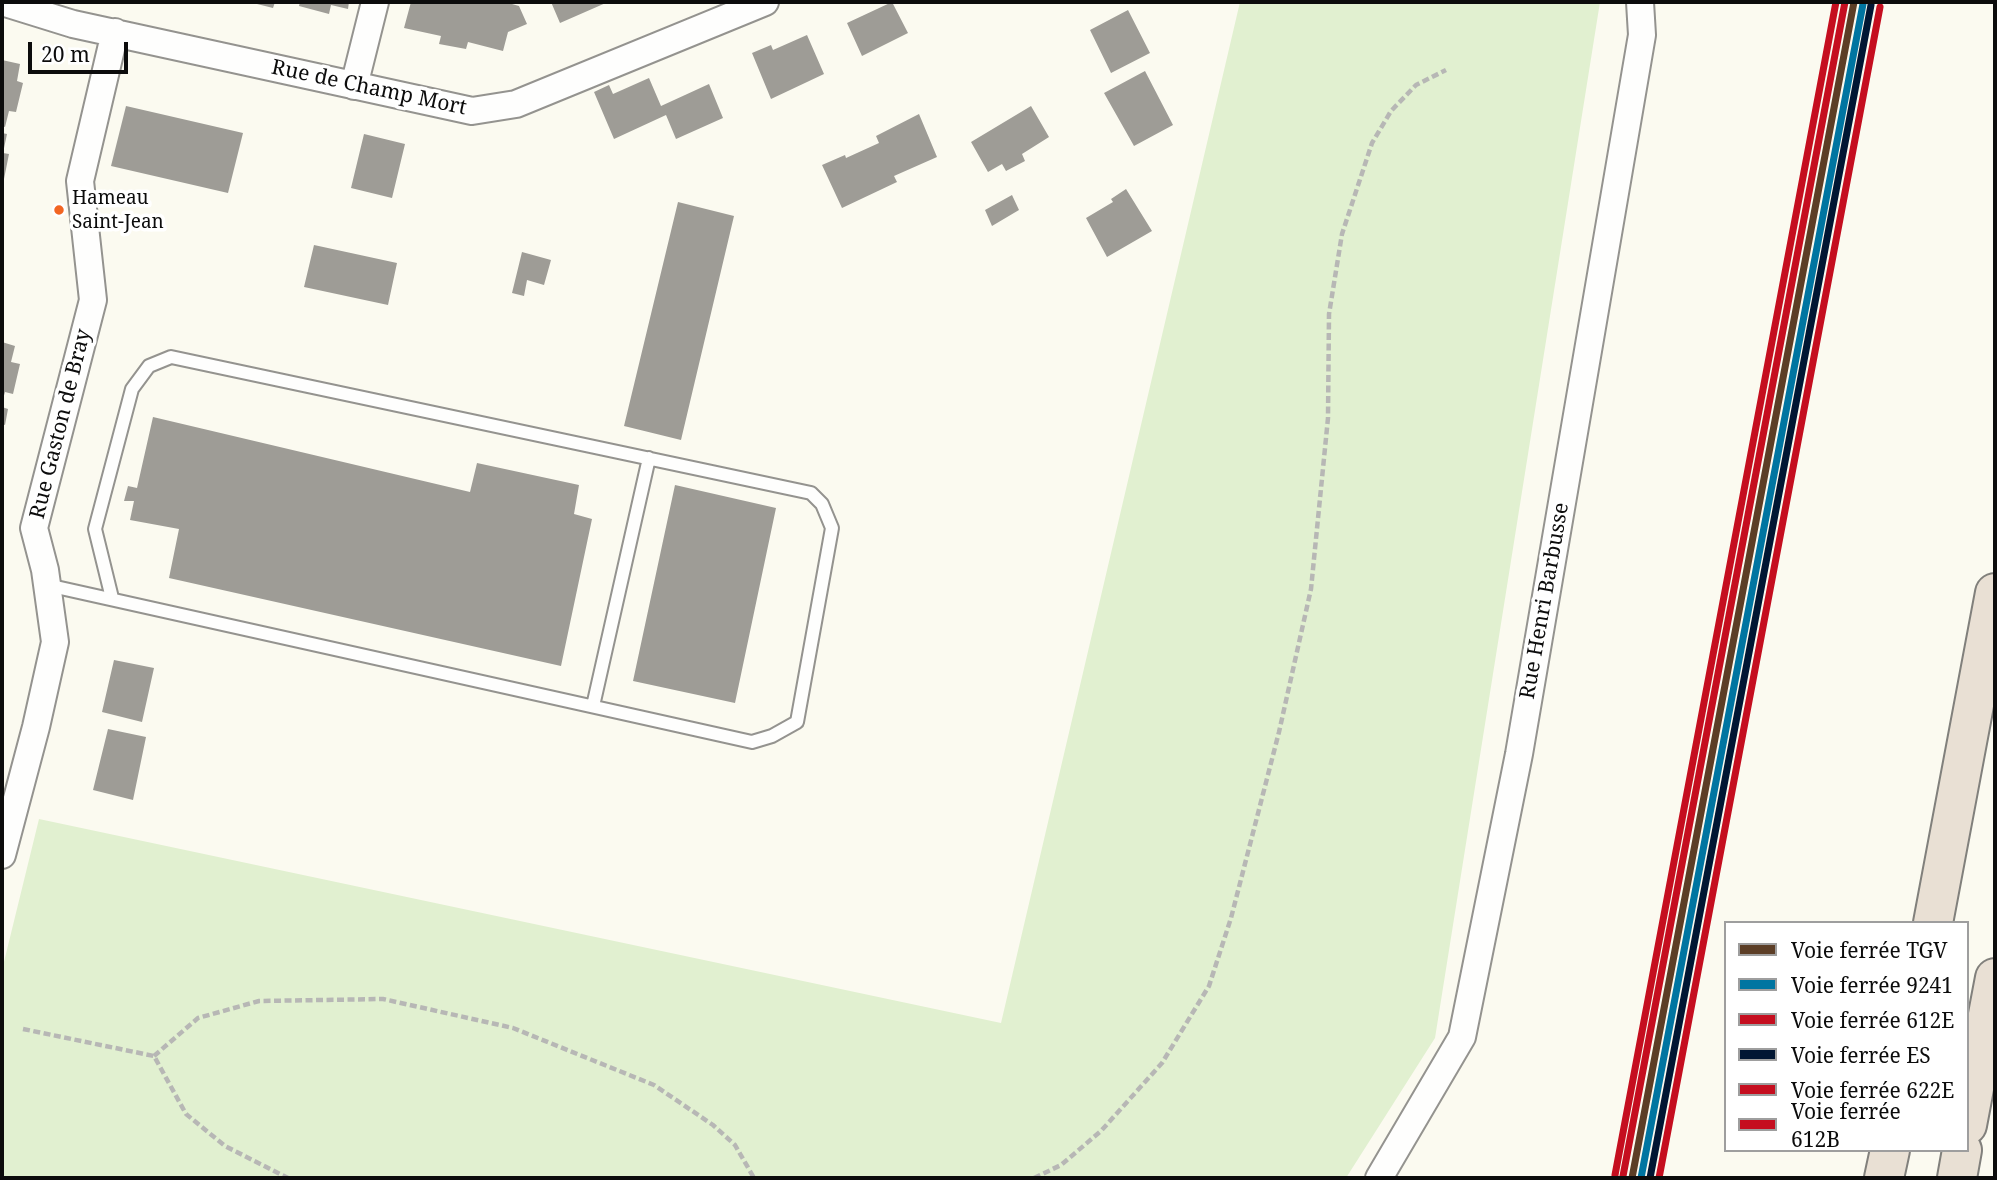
<!DOCTYPE html>
<meta charset="utf-8">
<style>
body{margin:0}
#map{position:relative;width:1997px;height:1180px;overflow:hidden;background:#fbfaf0;font-family:"Noto Serif",serif}
canvas{display:block}
.frame{position:absolute;inset:0;border:4px solid #0c0c0c;pointer-events:none}
.legend{position:absolute;left:1724px;top:921px;width:245px;height:231px;box-sizing:border-box;background:#fff;border:2px solid #9e9e9e;margin:0;padding:9px 12px;list-style:none;font-size:21px;color:#0c0c0c}
.legend li{display:flex;align-items:center;gap:14px;height:35px}
.legend b{width:35px;border:2px solid #9e9e9e}
.scale{position:absolute;left:28px;top:42px;width:100px;height:32px;box-sizing:border-box;border:4px solid #0c0c0c;border-top:0;padding-left:9px;font-size:21px;line-height:24px;white-space:nowrap;color:#0c0c0c;-webkit-text-stroke:5px #fff;paint-order:stroke}
</style>
<div id="map">
<canvas width="1997" height="1180"></canvas>
<div class="frame"></div>
<ul class="legend">
<li><b style="height:9px;background:#5c3e26"></b>Voie ferrée TGV</li>
<li><b style="height:9px;background:#0075a1"></b>Voie ferrée 9241</li>
<li><b style="height:9px;background:#c50e1f"></b>Voie ferrée 612E</li>
<li><b style="height:9px;background:#011633"></b>Voie ferrée ES</li>
<li><b style="height:9px;background:#c50e1f"></b>Voie ferrée 622E</li>
<li><b style="height:9px;background:#c50e1f"></b>Voie ferrée 612B</li>
</ul>
<div class="scale">20 m</div>
</div>
<script>
const context = document.querySelector('canvas').getContext('2d');
context.lineJoin = 'round';
function fill(path, color) {
  context.fillStyle = color;
  context.fill(path, 'evenodd');
}
function poly(rows) {
  const path = new Path2D();
  for (const r of rows) {
    path.moveTo(r[0], r[1]);
    for (let i = 2; i < r.length; i += 2) path.lineTo(r[i], r[i + 1]);
  }
  return path;
}
function stroke(path, color, width, dash) {
  context.strokeStyle = color;
  context.lineWidth = width;
  context.lineCap = dash ? 'butt' : 'round';
  context.setLineDash(dash || []);
  context.stroke(path);
}
function label(font, color, halo, rows, align = 'center') {
  context.font = font + ' "Noto Serif",serif';
  context.lineWidth = 7;
  context.setLineDash([]);
  context.textBaseline = 'middle';
  context.strokeStyle = halo;
  context.fillStyle = color;
  for (const [text, x, y, turn = 0] of rows) {
    context.save();
    context.translate(x, y);
    context.rotate((+turn || 0) * Math.PI / 180);
    context.textAlign = isNaN(turn) ? turn : align;
    if (halo) context.strokeText(text, 0, 0);
    context.fillText(text, 0, 0);
    context.restore();
  }
}
fill(poly([
 [1240,2,1600,2,1435,1038,1346,1178,2,1178,2,970,39,819,1001,1023]
]), '#e1f0d0');
fill(poly([
 [257,2,275,2,273,8,257,4],
 [300,2,349,2,348,9,331,5,329,14,299,6],
 [411,2,505,2,519,6,527,24,508,32,503,51,468,42,466,49,439,44,441,36,404,28],
 [551,2,608,2,560,23],
 [892,2,908,33,862,56,847,23],
 [1128,10,1150,53,1111,73,1090,30],
 [807,35,824,74,771,99,752,53,771,45,773,50],
 [2,60,20,64,17,81,23,83,16,112,9,111,5,127,2,126],
 [1145,71,1173,125,1134,146,1104,93],
 [649,78,661,106,709,84,723,118,676,139,666,115,614,139,594,92,609,85,613,94],
 [126,106,243,133,228,193,111,166],
 [1031,106,1049,137,1022,154,1025,161,1006,171,1002,164,988,172,971,142],
 [919,114,937,157,894,176,897,182,842,208,822,165,845,155,846,158,879,143,876,136],
 [2,133,7,134,3,153,9,154,3,184],
 [364,134,405,144,392,198,351,188],
 [1126,189,1152,231,1107,257,1086,218,1113,202,1111,199],
 [1012,195,1019,210,992,226,985,210],
 [678,202,734,216,681,440,624,426],
 [314,245,397,263,388,305,304,287],
 [522,252,551,260,544,285,527,280,524,296,512,293],
 [2,342,15,346,11,362,20,364,13,394,5,392,3,399],
 [2,407,8,409,5,425,2,424],
 [153,417,470,492,477,463,579,485,574,514,592,519,561,666,169,578,179,529,130,520,134,501,124,501,128,486,137,488],
 [675,485,776,508,735,703,633,681],
 [114,660,154,668,142,722,102,712],
 [108,729,146,737,133,800,93,790]
]), '#9e9c96');
const service = poly([
 [47,585,752,742,772,736,797,722,832,528,822,504,811,493,171,357,149,366,132,389,95,529,112,598],
 [593,706,649,458]
]);
const minor = poly([
 [2,2,73,24,472,111,516,104,765,2],
 [354,86,375,2],
 [2,855,36,727,55,642,45,570,34,528,93,300,80,181,115,32],
 [1379,1178,1462,1037,1519,754,1642,35,1640,2]
]);
const motorway = poly([
 [1933,923,1995,593],
 [1967,1125,1995,978],
 [1884,1178,1890,1150],
 [1957,1178,1962,1150]
]);
stroke(service, '#94938f', 16);
stroke(minor, '#94938f', 30);
stroke(motorway, '#81807c', 42);
stroke(poly([
 [23,1029,154,1056,186,1114,225,1146,288,1178],
 [154,1056,198,1018,259,1001,383,999,513,1028,654,1085,713,1125,735,1145,754,1178],
 [1034,1178,1061,1165,1101,1131,1162,1063,1209,986,1231,918,1279,732,1311,589,1328,418,1329,314,1342,234,1372,143,1391,111,1416,85,1446,70]
]), '#b7b7b5', 4.5, [7, 3.5]);
stroke(service, '#fefefd', 12);
stroke(minor, '#fefefd', 26);
stroke(motorway, '#e9e0d4', 38);
stroke(poly([
 [1632,1178,1854,2]
]), '#5c3e26', 7);
stroke(poly([
 [1641,1178,1863,4]
]), '#0075a1', 7);
stroke(poly([
 [1623,1176,1845,2]
]), '#c50e1f', 7);
stroke(poly([
 [1650,1178,1871,5]
]), '#011633', 7);
stroke(poly([
 [1615,1175,1836,2]
]), '#c50e1f', 7);
stroke(poly([
 [1659,1178,1880,7]
]), '#c50e1f', 7);
for (const [x, y, r, color] of [
 [59,210,6,"#f26522"]
]) {
  const dot = new Path2D();
  dot.arc(x, y, r, 0, 2 * Math.PI);
  context.fillStyle = color;
  context.fill(dot);
  stroke(dot, '#fff', 2.5);
}
label('19px', '#0c0c0c', '#fff', [
 ["Hameau",72,199],
 ["Saint-Jean",72,223]
], 'left');
label('21px', '#0c0c0c', '#fff', [
 ["Rue de Champ Mort",369,88,12],
 ["Rue Gaston de Bray",61,424,-76],
 ["Rue Henri Barbusse",1545,601,-80]
]);
</script>
